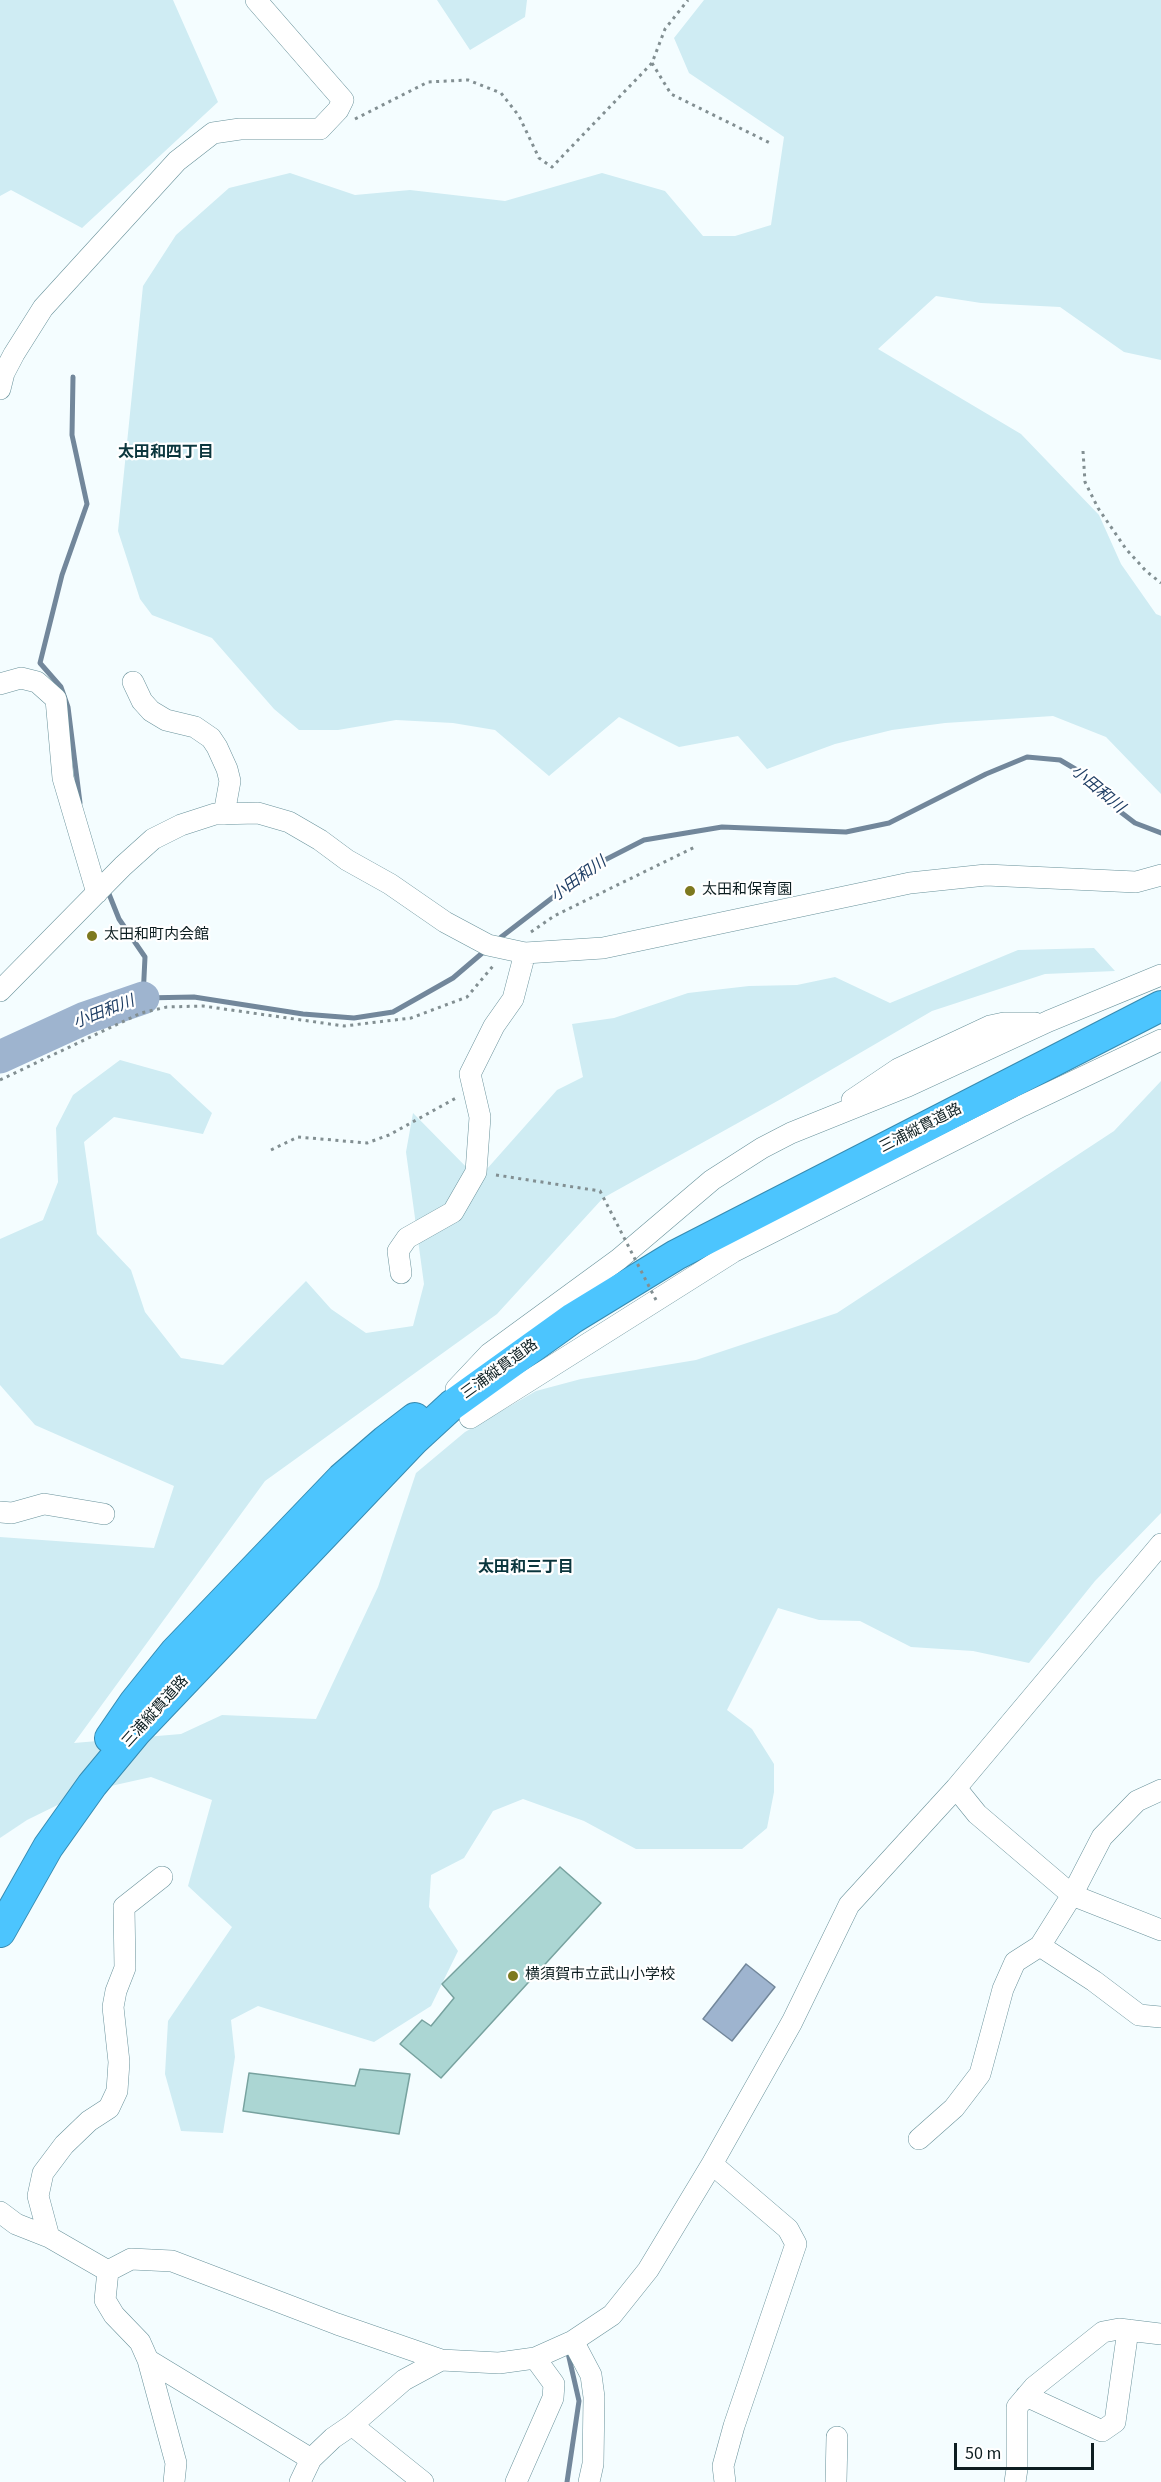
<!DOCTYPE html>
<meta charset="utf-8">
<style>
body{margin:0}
#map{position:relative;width:1161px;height:2482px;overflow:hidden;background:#f4fdff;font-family:"Source Sans 3",sans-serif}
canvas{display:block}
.scale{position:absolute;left:954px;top:2443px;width:140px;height:27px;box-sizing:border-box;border:3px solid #0d1e21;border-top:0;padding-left:8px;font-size:18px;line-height:21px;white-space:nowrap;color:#0d1e21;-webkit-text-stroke:4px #fff;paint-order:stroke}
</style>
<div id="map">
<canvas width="1161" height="2482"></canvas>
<div class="scale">50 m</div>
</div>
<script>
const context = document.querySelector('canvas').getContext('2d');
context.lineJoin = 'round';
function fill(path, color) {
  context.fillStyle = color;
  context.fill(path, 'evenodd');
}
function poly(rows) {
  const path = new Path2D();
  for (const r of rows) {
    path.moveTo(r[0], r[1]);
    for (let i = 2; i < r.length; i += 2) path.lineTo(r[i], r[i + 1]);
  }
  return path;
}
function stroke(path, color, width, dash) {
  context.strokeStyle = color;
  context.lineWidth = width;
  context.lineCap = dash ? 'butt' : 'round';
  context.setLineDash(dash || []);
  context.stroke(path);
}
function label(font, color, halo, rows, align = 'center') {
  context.font = font + ' "Source Sans 3","Noto Sans JP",sans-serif';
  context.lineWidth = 4.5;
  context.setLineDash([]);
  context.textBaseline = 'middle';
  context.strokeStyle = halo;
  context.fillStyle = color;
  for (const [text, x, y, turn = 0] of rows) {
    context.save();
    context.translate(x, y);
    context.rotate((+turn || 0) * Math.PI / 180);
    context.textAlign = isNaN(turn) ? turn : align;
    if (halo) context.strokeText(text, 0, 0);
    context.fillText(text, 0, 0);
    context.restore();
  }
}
fill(poly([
 [0,0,173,0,218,102,82,228,11,190,0,196],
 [437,0,527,0,525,17,470,50],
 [704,0,1161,0,1161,360,1124,352,1060,307,981,303,936,296,878,349,1021,434,1099,515,1121,564,1156,614,1161,616,1161,794,1106,737,1053,716,945,723,892,730,835,744,767,769,738,736,679,747,619,717,549,776,495,730,453,723,396,720,338,730,299,730,274,709,212,638,152,615,140,599,118,531,143,286,176,235,229,188,290,173,355,195,410,190,505,201,602,173,665,191,703,236,735,236,771,225,784,137,689,73,674,38],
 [1094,948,1115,971,1045,974,932,1011,781,1099,603,1198,497,1314,265,1481,74,1743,181,1734,222,1715,316,1719,378,1587,416,1473,465,1432,536,1391,581,1379,696,1360,837,1313,1114,1131,1161,1081,1161,1513,1095,1581,1029,1663,973,1651,911,1647,860,1621,819,1620,778,1608,727,1710,752,1729,774,1764,774,1792,767,1828,742,1849,636,1849,584,1821,523,1799,493,1811,464,1858,431,1875,429,1907,458,1951,431,2006,374,2042,258,2006,231,2020,235,2057,223,2133,181,2131,165,2074,168,2021,232,1927,188,1886,212,1800,151,1777,84,1792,27,1820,0,1838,0,1537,154,1548,174,1486,35,1425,0,1385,0,1239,43,1220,58,1182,56,1128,73,1095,120,1060,170,1074,212,1113,203,1134,114,1117,84,1142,97,1234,131,1270,145,1312,181,1358,223,1365,306,1281,331,1309,366,1333,413,1326,424,1284,406,1152,413,1113,478,1179,557,1090,583,1077,572,1024,614,1018,688,993,749,986,797,985,835,977,890,1003,1018,950]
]), '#cfecf3');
const water = poly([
 [746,1964,775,1987,732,2041,703,2019,746,1964]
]);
fill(water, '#9eb4cf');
stroke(water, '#72879b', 1.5);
stroke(poly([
 [73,377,72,435,87,504,62,575,40,663,61,687,68,707,80,803],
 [107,889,119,919,145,957,143,998,194,997,303,1014,354,1018,393,1012,453,978,487,949],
 [496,941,595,865,644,840,722,827,846,832,889,823,986,774,1027,757,1060,760,1077,770,1102,792,1114,807,1135,823,1161,833],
 [567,2482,579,2401,568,2353]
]), '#72879b', 5);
stroke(poly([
 [0,1057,85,1018,143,998]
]), '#9eb4cf', 33);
const building = poly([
 [560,1867,601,1903,441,2078,400,2044,422,2020,431,2026,454,1998,442,1984,560,1867],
 [360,2069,410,2074,399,2134,243,2111,249,2073,355,2086,360,2069]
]);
fill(building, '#abd6d3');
stroke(building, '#77a29f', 1.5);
const minor = poly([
 [0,389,4,373,14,354,43,308,177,161,213,133,240,129,320,129,338,110,343,100,256,0],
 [133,682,142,701,151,711,166,720,195,727,211,738,217,747,227,769,230,781,224,814],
 [0,684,21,678,37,682,56,699,63,778,97,893],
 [0,991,123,866,153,839,181,825,215,814,258,813,289,822,320,840,347,860,390,884,445,922,488,945,525,953,603,948,910,883,986,875,1136,882,1161,875],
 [852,1100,898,1069,990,1026,1004,1023,1035,1023],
 [401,1273,398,1251,407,1238,453,1212,476,1172,480,1117,470,1074,494,1026,513,999,525,953],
 [456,1389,489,1354,619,1259,712,1180,762,1148,791,1133,908,1086,1049,1021,1161,975],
 [470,1418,733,1252,1022,1106,1161,1040],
 [0,1512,12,1513,44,1504,104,1514],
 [956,1788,977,1814,1072,1895,1161,1930],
 [1040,1946,1094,1981,1139,2015,1161,2017],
 [919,2139,954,2108,980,2074,1003,1989,1015,1962,1040,1946,1072,1895,1102,1837,1137,1801,1161,1790],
 [712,2164,788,2229,796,2244,734,2426,723,2466,725,2482],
 [0,2212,16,2224,49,2237,108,2271,105,2300,114,2315,140,2342,148,2360,176,2463,174,2482],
 [49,2237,38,2196,43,2173,64,2145,89,2121,109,2108,117,2091,119,2062,113,2007,116,1991,125,1968,124,1907,162,1877],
 [108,2271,131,2259,172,2261,337,2324,441,2360,499,2363,535,2358,573,2341,612,2315,648,2270,712,2164,792,2022,849,1905,956,1788,1161,1544],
 [573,2341,591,2375,594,2397,593,2464,589,2482],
 [148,2360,311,2459],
 [1026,2396,1102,2431,1115,2422,1128,2330],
 [352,2425,423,2482],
 [300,2482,311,2459,333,2438,352,2425,404,2380,441,2360],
 [516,2482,553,2398,554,2384,535,2358],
 [836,2482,837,2437],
 [1015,2482,1017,2469,1017,2407,1034,2387,1103,2332,1119,2329,1161,2334]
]);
const highway = poly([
 [110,1738,134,1703,175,1652,342,1478,385,1441,415,1418],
 [0,1932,48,1847,92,1785,136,1732,414,1440,452,1405,573,1318,676,1255,1161,1006]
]);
stroke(minor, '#69929b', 22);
stroke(highway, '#368bb1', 32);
stroke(poly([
 [652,63,671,94,770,143],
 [355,119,428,82,468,80,501,93,519,116,539,158,552,167,652,63,665,29,688,0],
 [1083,451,1085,482,1098,508,1126,549,1146,571,1161,583],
 [531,932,554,916,695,847],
 [0,1080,141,1013,167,1007,203,1006,344,1026,411,1018,467,997,493,966],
 [271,1150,298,1137,367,1143,389,1135,456,1098],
 [496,1175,600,1191,617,1224]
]), '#828f92', 3, [3, 4.5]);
stroke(minor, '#fff', 21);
stroke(highway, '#4cc5fe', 30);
stroke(poly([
 [617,1224,656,1300]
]), '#828f92', 3, [3, 4.5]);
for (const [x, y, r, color] of [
 [690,891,6,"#7d791f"],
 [92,936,6,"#7d791f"],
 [513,1976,6,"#7d791f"]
]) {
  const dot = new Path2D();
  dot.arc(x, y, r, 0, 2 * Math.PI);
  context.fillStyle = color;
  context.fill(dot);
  stroke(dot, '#fff', 2);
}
label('15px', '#0d1e21', '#fff', [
 ["太田和保育園",702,891],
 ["太田和町内会館",104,936],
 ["横須賀市立武山小学校",525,1976]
], 'left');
label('15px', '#0d1e21', '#fff', [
 ["三浦縦貫道路",921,1129,-27],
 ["三浦縦貫道路",500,1370,-36],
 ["三浦縦貫道路",156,1712,-48]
]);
label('bold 16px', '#0b363d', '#fff', [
 ["太田和四丁目",166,453],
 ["太田和三丁目",526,1568]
]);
label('italic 16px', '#203f65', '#fff', [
 ["小田和川",1097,790,40],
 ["小田和川",579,880,-36],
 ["小田和川",104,1013,-21]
]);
</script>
